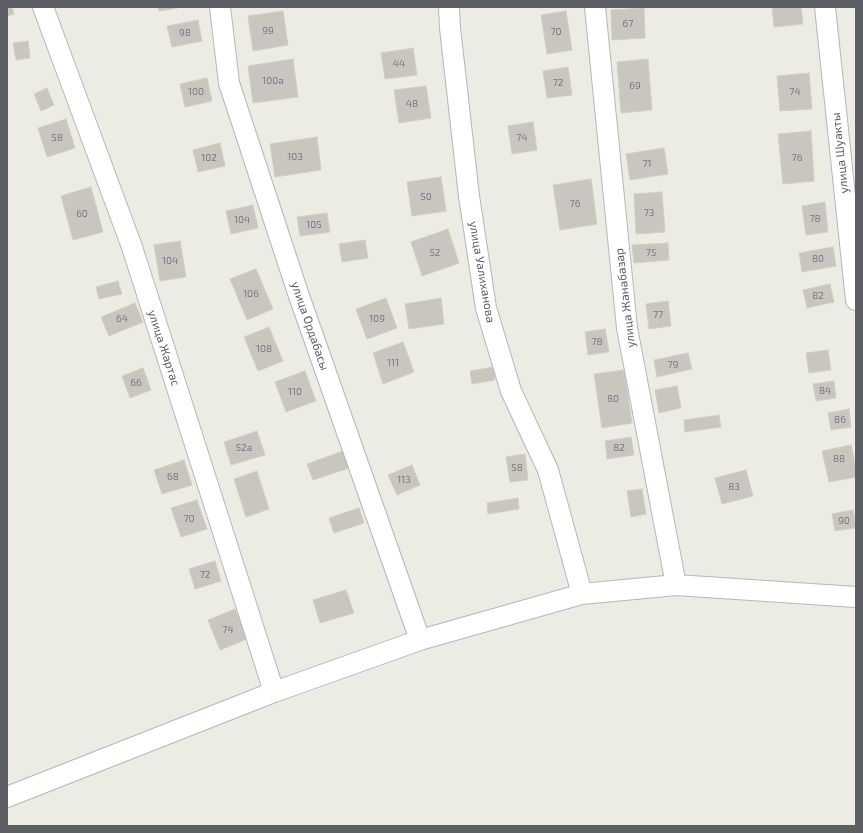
<!DOCTYPE html>
<meta charset="utf-8">
<style>
body{margin:0}
#map{position:relative;width:863px;height:833px;overflow:hidden;background:#edece4;font-family:"Exo 2",sans-serif}
canvas{display:block}
.frame{position:absolute;inset:0;border:8px solid #5c5f63;pointer-events:none}
</style>
<div id="map">
<canvas width="863" height="833"></canvas>
<div class="frame"></div>
</div>
<script>
const context = document.querySelector('canvas').getContext('2d');
context.lineJoin = 'round';
function fill(path, color) {
  context.fillStyle = color;
  context.fill(path, 'evenodd');
}
function poly(rows) {
  const path = new Path2D();
  for (const r of rows) {
    path.moveTo(r[0], r[1]);
    for (let i = 2; i < r.length; i += 2) path.lineTo(r[i], r[i + 1]);
  }
  return path;
}
function stroke(path, color, width, dash) {
  context.strokeStyle = color;
  context.lineWidth = width;
  context.lineCap = dash ? 'butt' : 'round';
  context.setLineDash(dash || []);
  context.stroke(path);
}
function label(font, color, halo, rows, align = 'center') {
  context.font = font + ' "Exo 2",sans-serif';
  context.lineWidth = 3;
  context.setLineDash([]);
  context.textBaseline = 'middle';
  context.strokeStyle = halo;
  context.fillStyle = color;
  for (const [text, x, y, turn = 0] of rows) {
    context.save();
    context.translate(x, y);
    context.rotate((+turn || 0) * Math.PI / 180);
    context.textAlign = isNaN(turn) ? turn : align;
    if (halo) context.strokeText(text, 0, 0);
    context.fillText(text, 0, 0);
    context.restore();
  }
}
const building = poly([
 [7,7,12,7,14,14,7,16,7,7],
 [158,7,183,7,159,11,158,7],
 [772,7,801,7,803,24,774,27,772,7],
 [644,8,645,38,612,40,611,10,644,8],
 [283,11,288,45,253,51,248,16,283,11],
 [566,11,572,50,547,54,541,15,566,11],
 [198,20,202,41,172,47,167,26,198,20],
 [28,41,30,58,16,60,13,43,28,41],
 [413,48,417,75,385,79,381,53,413,48],
 [293,59,298,97,253,103,248,66,293,59],
 [648,59,652,110,621,113,617,62,648,59],
 [568,67,572,95,547,98,543,71,568,67],
 [809,73,812,109,780,111,777,76,809,73],
 [207,78,212,101,185,107,180,84,207,78],
 [426,86,431,118,399,123,394,90,426,86],
 [47,88,54,105,41,111,34,94,47,88],
 [66,119,75,148,47,157,38,128,66,119],
 [533,122,537,150,512,154,508,126,533,122],
 [811,131,814,181,783,184,778,134,811,131],
 [317,137,321,170,275,177,270,144,317,137],
 [220,143,225,166,198,172,193,150,220,143],
 [664,148,668,174,630,180,626,154,664,148],
 [441,177,446,211,412,216,407,182,441,177],
 [591,179,597,224,560,230,553,185,591,179],
 [91,187,103,232,73,240,61,196,91,187],
 [662,192,665,232,636,234,634,194,662,192],
 [825,202,828,232,806,235,802,206,825,202],
 [253,205,258,228,231,234,226,211,253,205],
 [327,213,330,232,300,236,297,217,327,213],
 [448,229,459,263,422,276,411,242,448,229],
 [365,240,368,258,342,262,339,244,365,240],
 [180,241,186,277,160,281,154,245,180,241],
 [668,243,669,260,634,263,632,245,668,243],
 [833,247,836,266,802,272,799,253,833,247],
 [256,269,273,309,247,320,230,279,256,269],
 [118,281,122,294,99,299,96,287,118,281],
 [830,284,834,302,807,308,803,290,830,284],
 [386,298,397,328,367,339,356,309,386,298],
 [441,298,444,324,409,329,405,304,441,298],
 [668,301,671,326,649,329,646,304,668,301],
 [135,303,143,322,109,336,101,317,135,303],
 [269,327,283,361,258,371,244,337,269,327],
 [605,329,609,352,588,355,585,332,605,329],
 [403,342,414,372,383,384,373,353,403,342],
 [828,350,831,370,809,373,806,353,828,350],
 [688,353,692,369,657,377,654,360,688,353],
 [493,367,495,380,472,384,470,371,493,367],
 [143,368,151,390,130,398,122,376,143,368],
 [624,370,632,423,602,428,594,374,624,370],
 [305,371,316,401,286,412,275,382,305,371],
 [834,381,836,398,816,401,813,384,834,381],
 [677,386,681,408,659,413,655,390,677,386],
 [849,409,851,427,831,430,828,413,849,409],
 [719,415,721,427,685,432,684,420,719,415],
 [257,431,265,455,231,465,224,442,257,431],
 [631,437,634,455,607,459,605,441,631,437],
 [851,445,856,468,856,477,829,482,822,451,851,445],
 [346,450,352,467,313,480,307,464,346,450],
 [525,454,528,480,510,482,506,457,525,454],
 [184,460,192,485,162,494,154,470,184,460],
 [412,465,420,485,397,495,388,475,412,465],
 [746,470,753,496,722,504,715,478,746,470],
 [257,471,269,509,246,517,234,479,257,471],
 [642,489,646,514,631,517,627,491,642,489],
 [518,498,519,509,488,514,487,503,518,498],
 [197,500,207,529,181,537,171,508,197,500],
 [359,508,364,523,334,533,329,518,359,508],
 [853,510,856,528,835,531,832,514,853,510],
 [215,561,221,581,195,589,189,569,215,561],
 [346,590,354,613,320,623,313,600,346,590],
 [235,609,247,639,220,650,208,620,235,609]
]);
fill(building, '#c9c6c0');
stroke(building, '#d2cec3', 1);
const minor = poly([
 [43,7,132,247,274,692],
 [220,7,229,83,298,293,420,640],
 [449,7,450,28,469,196,486,308,511,391,548,470,582,594],
 [595,7,627,328,676,585],
 [825,7,856,300],
 [7,797,274,692,420,640,582,594,676,585,856,597]
]);
stroke(minor, '#b4b6ba', 22);
stroke(minor, '#fff', 20);
label('10px', '#77797a', null, [
 ["67",628,24],
 ["99",268,31],
 ["70",556,32],
 ["98",185,33],
 ["44",399,64],
 ["100а",273,81],
 ["72",558,83],
 ["69",635,86],
 ["100",196,92],
 ["74",795,92],
 ["48",412,104],
 ["58",57,138],
 ["74",522,138],
 ["103",295,157],
 ["102",209,158],
 ["76",797,158],
 ["71",647,164],
 ["50",426,197],
 ["76",575,204],
 ["73",649,213],
 ["60",82,214],
 ["78",815,219],
 ["104",242,220],
 ["105",314,225],
 ["52",435,253],
 ["75",651,253],
 ["80",818,259],
 ["104",170,261],
 ["106",251,294],
 ["82",818,296],
 ["77",658,315],
 ["64",122,319],
 ["109",377,319],
 ["78",597,342],
 ["108",264,349],
 ["111",393,363],
 ["79",673,365],
 ["66",136,383],
 ["84",825,391],
 ["110",295,392],
 ["80",613,399],
 ["86",840,420],
 ["52а",244,448],
 ["82",619,448],
 ["88",839,459],
 ["58",517,468],
 ["68",173,477],
 ["113",404,480],
 ["83",734,487],
 ["70",189,519],
 ["90",844,521],
 ["72",205,575],
 ["74",228,630]
]);
label('12px', '#5c5f63', '#fff', [
 ["улица Шуакты",840,153,-96],
 ["улица Уалиханова",482,272,80],
 ["улица Жанабазар",625,298,-97],
 ["улица Ордабасы",310,326,71],
 ["улица Жартас",164,348,72]
]);
</script>
